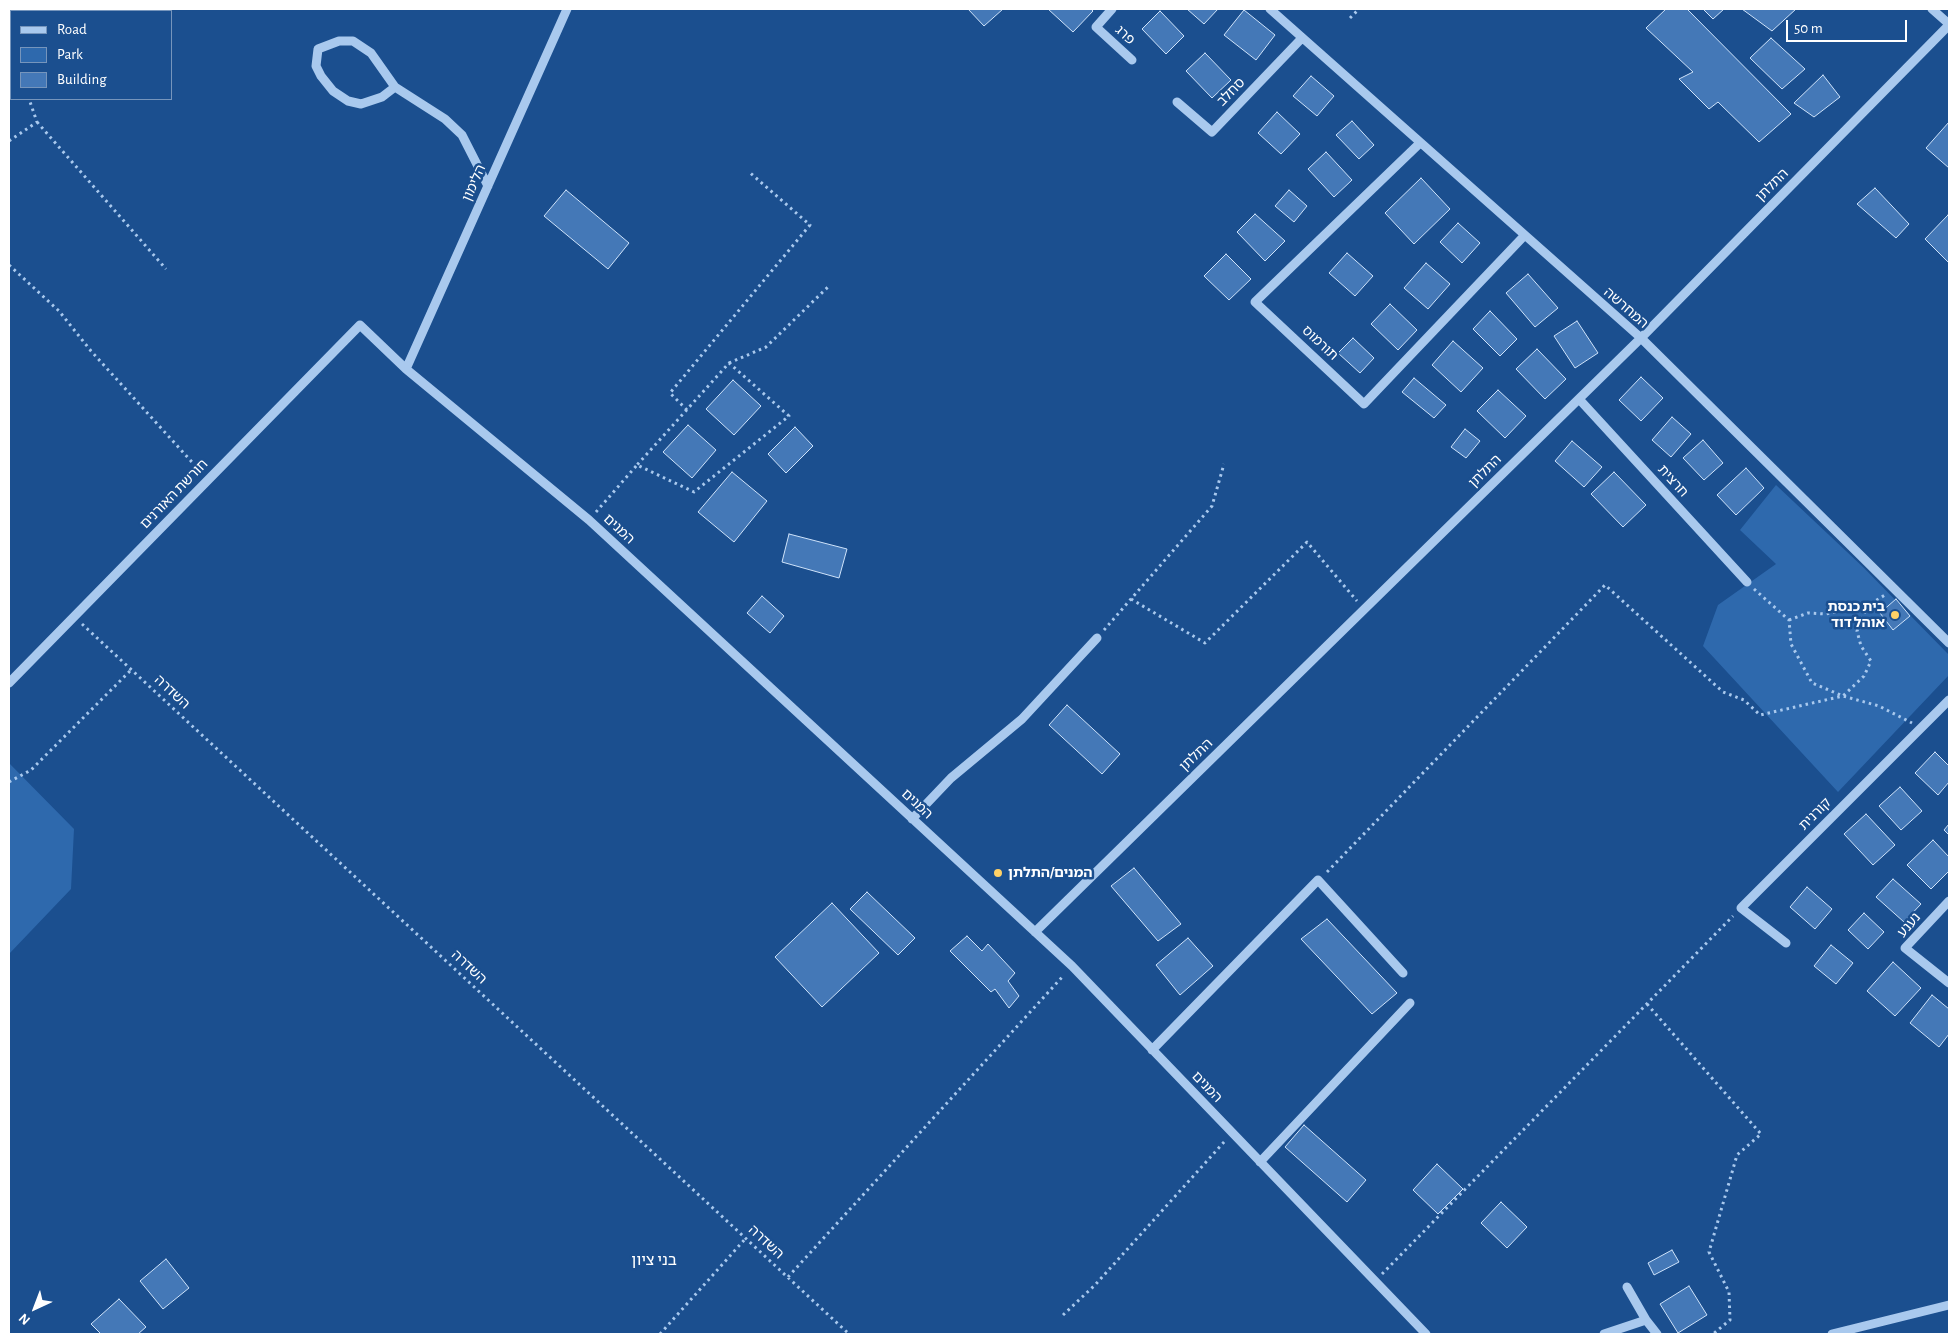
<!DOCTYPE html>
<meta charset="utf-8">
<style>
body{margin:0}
#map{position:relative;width:1958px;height:1343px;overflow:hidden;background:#1b4f8f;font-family:"Alegreya Sans",sans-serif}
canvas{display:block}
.frame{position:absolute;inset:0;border:10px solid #fff;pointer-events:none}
.legend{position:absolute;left:10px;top:10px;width:162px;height:90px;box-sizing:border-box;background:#1b4f8f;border:1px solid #7695bc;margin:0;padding:6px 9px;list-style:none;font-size:15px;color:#fff}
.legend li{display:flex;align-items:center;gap:10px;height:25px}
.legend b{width:25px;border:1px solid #7695bc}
.north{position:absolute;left:10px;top:1283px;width:50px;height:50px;-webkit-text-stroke:4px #1b4f8f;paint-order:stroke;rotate:223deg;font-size:14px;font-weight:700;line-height:20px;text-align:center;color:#fff}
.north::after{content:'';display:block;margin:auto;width:18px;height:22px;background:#fff;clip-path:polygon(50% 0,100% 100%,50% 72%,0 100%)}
.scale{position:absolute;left:1786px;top:20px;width:121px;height:22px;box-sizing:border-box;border:2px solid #fff;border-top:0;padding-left:6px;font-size:15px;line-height:18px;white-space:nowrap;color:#fff;-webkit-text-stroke:4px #1b4f8f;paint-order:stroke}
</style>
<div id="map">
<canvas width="1958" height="1343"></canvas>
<div class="frame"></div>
<ul class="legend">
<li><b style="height:6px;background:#a9c9ee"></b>Road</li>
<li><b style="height:14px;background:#2e69ad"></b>Park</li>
<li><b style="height:14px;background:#4478b7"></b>Building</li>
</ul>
<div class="north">N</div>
<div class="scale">50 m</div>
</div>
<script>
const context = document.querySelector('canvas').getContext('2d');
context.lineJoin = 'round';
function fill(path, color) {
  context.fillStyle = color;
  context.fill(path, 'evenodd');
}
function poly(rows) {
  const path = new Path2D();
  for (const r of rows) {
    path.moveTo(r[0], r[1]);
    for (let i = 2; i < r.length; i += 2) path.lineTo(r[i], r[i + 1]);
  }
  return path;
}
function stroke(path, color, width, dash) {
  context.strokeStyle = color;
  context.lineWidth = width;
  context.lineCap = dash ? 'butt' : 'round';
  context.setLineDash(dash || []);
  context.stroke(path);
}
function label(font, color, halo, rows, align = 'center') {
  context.font = font + ' "Alegreya Sans","Noto Sans Hebrew",sans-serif';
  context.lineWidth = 5;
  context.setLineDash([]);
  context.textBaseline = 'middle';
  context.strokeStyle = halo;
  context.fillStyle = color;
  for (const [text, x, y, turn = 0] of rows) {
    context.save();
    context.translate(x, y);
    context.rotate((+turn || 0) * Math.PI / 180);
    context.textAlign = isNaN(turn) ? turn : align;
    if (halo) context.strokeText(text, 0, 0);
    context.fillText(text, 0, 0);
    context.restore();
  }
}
fill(poly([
 [1776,485,1864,568,1949,655,1949,675,1838,792,1703,646,1718,605,1776,564,1740,530],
 [9,763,74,829,71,889,9,954]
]), '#2e69ad');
const building = poly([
 [968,9,1003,9,984,26,968,9],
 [1048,9,1091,9,1093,11,1073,32,1048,9],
 [1187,9,1218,9,1204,24,1187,9],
 [1666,9,1687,9,1791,114,1759,142,1718,102,1709,109,1679,79,1693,72,1646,28,1666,9],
 [1703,9,1724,9,1713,19,1703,9],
 [1742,9,1796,9,1772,31,1742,9],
 [1244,10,1275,35,1256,60,1224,35,1244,10],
 [1160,11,1184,36,1166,54,1142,29,1160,11],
 [1771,38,1805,69,1782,89,1750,58,1771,38],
 [1205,53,1231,80,1212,98,1186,71,1205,53],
 [1823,75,1840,97,1814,117,1794,103,1823,75],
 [1311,76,1334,96,1317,116,1293,96,1311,76],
 [1277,112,1300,134,1281,154,1258,133,1277,112],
 [1352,121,1374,145,1359,159,1336,135,1352,121],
 [1949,122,1949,168,1926,148,1949,122],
 [1326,152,1352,180,1334,197,1308,169,1326,152],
 [1421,178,1450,209,1414,244,1385,213,1421,178],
 [1875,188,1909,224,1896,238,1857,204,1875,188],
 [566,190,629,243,608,269,544,216,566,190],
 [1289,190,1307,206,1294,222,1275,206,1289,190],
 [1255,214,1285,241,1265,261,1237,232,1255,214],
 [1948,215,1949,216,1949,263,1925,239,1948,215],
 [1458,223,1480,243,1462,263,1440,242,1458,223],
 [1347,253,1373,276,1355,296,1329,273,1347,253],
 [1226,254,1251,279,1229,300,1204,276,1226,254],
 [1426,263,1450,284,1428,309,1404,288,1426,263],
 [1528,274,1558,308,1535,327,1506,293,1528,274],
 [1390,304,1417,330,1398,350,1371,324,1390,304],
 [1490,311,1517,339,1500,356,1473,329,1490,311],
 [1577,321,1598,353,1575,368,1554,336,1577,321],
 [1353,338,1374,358,1360,373,1338,353,1353,338],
 [1453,341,1483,368,1461,392,1432,365,1453,341],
 [1537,349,1566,379,1545,399,1516,369,1537,349],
 [1641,377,1663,398,1641,421,1619,400,1641,377],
 [1414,378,1446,405,1434,418,1402,392,1414,378],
 [733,380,761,406,734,435,706,409,733,380],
 [1498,390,1526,416,1505,438,1477,411,1498,390],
 [1672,417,1691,434,1671,457,1652,440,1672,417],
 [688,425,716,450,692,478,663,452,688,425],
 [795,427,813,446,786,473,768,454,795,427],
 [1465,429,1480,441,1466,458,1451,447,1465,429],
 [1703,440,1723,463,1704,480,1683,458,1703,440],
 [1572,441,1602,467,1584,487,1555,461,1572,441],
 [1746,468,1764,488,1736,515,1717,495,1746,468],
 [732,472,767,501,734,542,698,512,732,472],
 [1614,472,1646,505,1623,527,1591,494,1614,472],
 [789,534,847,549,839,578,782,562,789,534],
 [762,596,784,616,770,633,747,613,762,596],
 [1896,599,1910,616,1893,630,1880,613,1896,599],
 [1067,705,1120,754,1102,774,1049,725,1067,705],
 [1935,752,1949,766,1949,782,1938,795,1915,773,1935,752],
 [1900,787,1922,811,1901,830,1879,806,1900,787],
 [1866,814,1895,845,1873,865,1844,834,1866,814],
 [1949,824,1949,835,1944,830,1949,824],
 [1933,840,1949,857,1949,871,1931,889,1907,865,1933,840],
 [1134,868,1181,924,1158,941,1111,886,1134,868],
 [1893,879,1921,904,1904,922,1876,897,1893,879],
 [1807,887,1832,909,1815,929,1790,907,1807,887],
 [867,892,915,938,898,955,850,909,867,892],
 [832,903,879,953,822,1007,775,957,832,903],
 [1864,913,1884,932,1868,949,1848,930,1864,913],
 [1327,919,1397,993,1372,1014,1301,939,1327,919],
 [967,936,982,951,988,944,1015,973,1008,981,1019,996,1009,1008,995,989,991,992,950,951,967,936],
 [1188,938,1213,966,1180,995,1156,965,1188,938],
 [1831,945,1853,963,1836,984,1814,966,1831,945],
 [1893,962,1921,988,1895,1016,1867,991,1893,962],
 [1932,995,1949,1009,1949,1034,1939,1047,1910,1023,1932,995],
 [1304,1125,1366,1180,1347,1202,1285,1147,1304,1125],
 [1437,1164,1463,1189,1438,1214,1413,1190,1437,1164],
 [1501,1202,1527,1227,1507,1248,1481,1223,1501,1202],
 [1672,1250,1679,1262,1654,1275,1648,1263,1672,1250],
 [166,1259,189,1288,163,1309,140,1281,166,1259],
 [1689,1286,1707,1315,1678,1333,1660,1304,1689,1286],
 [119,1299,146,1327,138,1334,101,1334,91,1324,119,1299]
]);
fill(building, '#4478b7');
stroke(building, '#cfe3fa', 1);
stroke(poly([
 [72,11,77,9],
 [1350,18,1359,9],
 [11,42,11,45],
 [37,122,166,269],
 [9,141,37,122,29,99],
 [9,265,59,311,91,351,201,472],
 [729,363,766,347,830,285],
 [687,410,670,393,810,225,748,171],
 [596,512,637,465,694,492,789,416,729,363,637,465],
 [1754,589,1789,620,1791,644,1812,683,1843,696,1879,706,1912,723],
 [1131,599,1205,643,1307,542,1357,601],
 [1789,620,1808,613,1825,614,1867,606,1885,595],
 [82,624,849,1334],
 [1104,630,1212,506,1224,464],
 [9,782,31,770,131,670],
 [1327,872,1605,585,1723,692,1744,700,1760,715,1843,696,1864,676,1871,661,1861,646,1857,631,1867,606],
 [1647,1004,1761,1134,1737,1155,1709,1252,1729,1292,1730,1320,1713,1334],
 [1382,1274,1733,916],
 [788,1277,1064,975],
 [1063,1315,1095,1285,1225,1141],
 [660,1334,746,1238]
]), '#a9c9ee', 3, [2.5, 4]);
stroke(poly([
 [1112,9,1096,27,1132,60],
 [1270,9,1641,338,1949,643],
 [1932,9,1949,24],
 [395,87,382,97,361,104,348,101,333,91,321,76,316,66,318,49,339,41,353,41,371,53,395,87,445,119,462,135,488,186],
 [1177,102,1212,132,1302,38],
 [1420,143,1255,302,1364,404,1524,236],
 [406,369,567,9],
 [1579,399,1747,582],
 [9,683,360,325,406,369,589,520,1072,966,1426,1334],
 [912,819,951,778,1022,719,1097,638],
 [1949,901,1905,948,1949,983],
 [1035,932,1641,338,1949,25],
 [1786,943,1741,908,1949,700],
 [1152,1050,1318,880,1403,973],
 [1260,1162,1410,1003],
 [1627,1287,1646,1320],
 [1604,1334,1646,1320,1657,1334],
 [1832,1334,1949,1305]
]), '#a9c9ee', 9);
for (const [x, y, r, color] of [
 [1895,615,5,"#ffd166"],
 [998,873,5,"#ffd166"]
]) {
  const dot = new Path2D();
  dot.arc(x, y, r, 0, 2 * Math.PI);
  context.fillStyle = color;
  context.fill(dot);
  stroke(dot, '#1b4f8f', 2);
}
label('14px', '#fff', '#1b4f8f', [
 ["פרג",1125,35,43],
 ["סחלב",1231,92,-46],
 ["הלימון",474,183,-66],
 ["התלתן",1772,185,-45],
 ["המחרשה",1626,308,41],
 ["תורמוס",1320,343,43],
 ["התלתן",1485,471,-45],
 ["חרצית",1673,481,48],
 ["חורשת האורנים",174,494,-46],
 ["המנים",619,529,43],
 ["השדרה",172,692,43],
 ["התלתן",1196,755,-44],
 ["המנים",917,804,43],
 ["קורנית",1815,814,-45],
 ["נענע",1909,925,-49],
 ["השדרה",469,967,43],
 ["המנים",1207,1087,46],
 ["השדרה",766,1242,43]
]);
label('bold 14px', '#fff', '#1b4f8f', [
 ["בית כנסת",1885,607],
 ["אוהל דוד",1885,623],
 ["המנים/התלתן",1008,873,"left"]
], 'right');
label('16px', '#fff', '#1b4f8f', [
 ["בני ציון",654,1260]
]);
</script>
